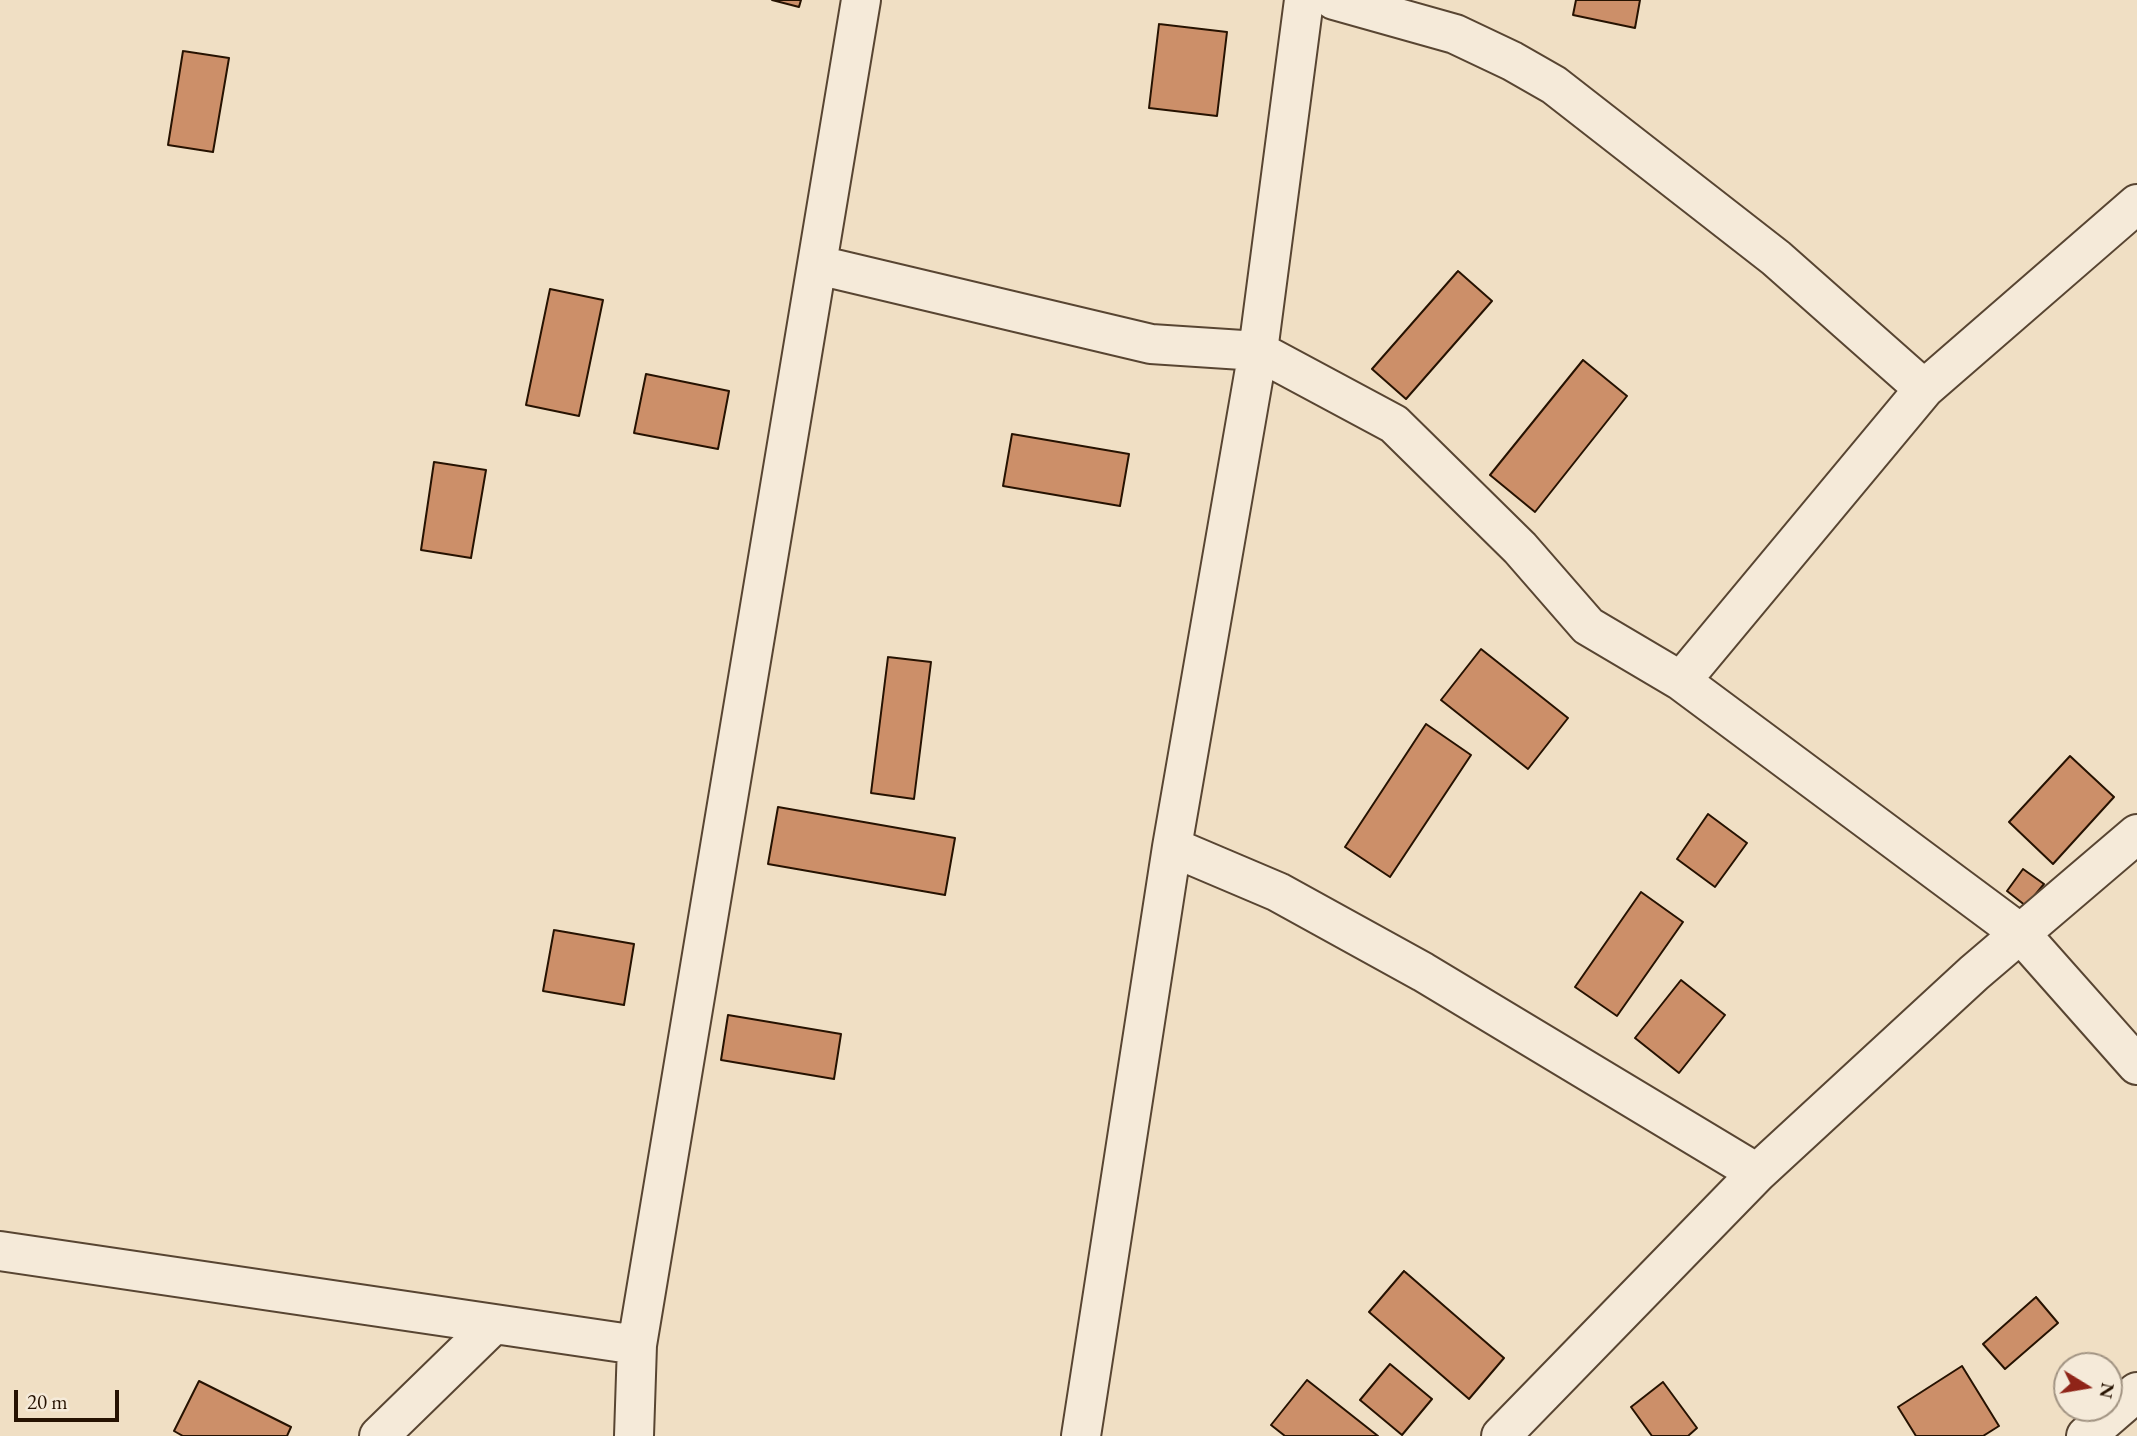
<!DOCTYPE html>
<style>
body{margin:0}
#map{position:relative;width:2137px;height:1436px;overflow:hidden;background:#f0dfc4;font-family:"EB Garamond",serif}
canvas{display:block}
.north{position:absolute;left:2053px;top:1352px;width:70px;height:70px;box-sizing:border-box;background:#f5ead9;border:2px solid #a29483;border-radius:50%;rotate:101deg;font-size:19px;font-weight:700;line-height:28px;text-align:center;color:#261201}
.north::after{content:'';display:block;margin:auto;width:24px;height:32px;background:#8f2418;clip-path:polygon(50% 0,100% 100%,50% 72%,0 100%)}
.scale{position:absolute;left:14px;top:1390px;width:105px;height:32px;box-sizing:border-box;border:4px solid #261201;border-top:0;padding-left:9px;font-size:21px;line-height:24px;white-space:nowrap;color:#261201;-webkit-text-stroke:5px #f5ead9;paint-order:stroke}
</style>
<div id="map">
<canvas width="2137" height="1436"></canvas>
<div class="north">N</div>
<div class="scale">20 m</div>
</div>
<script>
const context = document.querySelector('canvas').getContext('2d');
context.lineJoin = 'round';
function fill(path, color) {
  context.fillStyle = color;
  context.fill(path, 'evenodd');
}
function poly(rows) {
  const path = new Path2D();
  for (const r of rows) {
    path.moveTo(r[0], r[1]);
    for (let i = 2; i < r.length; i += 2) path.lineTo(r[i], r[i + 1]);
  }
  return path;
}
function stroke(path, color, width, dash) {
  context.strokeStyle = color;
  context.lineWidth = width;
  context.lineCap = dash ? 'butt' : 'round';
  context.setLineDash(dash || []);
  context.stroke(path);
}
const building = poly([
 [772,0,801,0,799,7,772,0],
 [1576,0,1640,0,1635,28,1573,15,1576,0],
 [1159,24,1227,32,1217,116,1149,108,1159,24],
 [183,51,229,58,213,152,168,145,183,51],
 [1458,271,1492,301,1406,399,1372,369,1458,271],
 [550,289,603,300,579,416,526,405,550,289],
 [1583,360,1627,396,1535,512,1490,475,1583,360],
 [646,374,729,391,718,449,634,433,646,374],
 [1012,434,1129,454,1120,506,1003,486,1012,434],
 [434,462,486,470,471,558,421,550,434,462],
 [1481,649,1568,718,1528,769,1441,700,1481,649],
 [888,657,931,662,914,799,871,793,888,657],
 [1426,724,1471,755,1390,877,1345,847,1426,724],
 [2070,756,2114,797,2053,864,2009,822,2070,756],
 [778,807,955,838,945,895,768,864,778,807],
 [1708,814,1747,843,1715,887,1677,859,1708,814],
 [2023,869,2044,884,2026,906,2007,891,2023,869],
 [1641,892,1683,922,1617,1016,1575,987,1641,892],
 [554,930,634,944,624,1005,543,991,554,930],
 [1681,980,1725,1015,1679,1073,1635,1038,1681,980],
 [728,1015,841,1034,834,1079,721,1060,728,1015],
 [1404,1271,1504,1358,1469,1399,1369,1312,1404,1271],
 [2036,1297,2058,1323,2005,1369,1983,1344,2036,1297],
 [1390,1364,1432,1399,1402,1435,1360,1400,1390,1364],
 [1962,1366,1999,1426,1983,1436,1916,1436,1898,1407,1962,1366],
 [1307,1380,1378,1436,1285,1436,1271,1425,1307,1380],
 [199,1381,291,1427,287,1436,183,1436,174,1431,199,1381],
 [1663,1382,1697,1428,1688,1436,1652,1436,1631,1407,1663,1382]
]);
fill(building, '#cc8f69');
stroke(building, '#261201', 2);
const minor = poly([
 [1334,0,1455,34,1512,61,1554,85,1776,258,1924,389],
 [2137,204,1924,389,1681,681,2020,933,2137,1065],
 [818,265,1151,344,1258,351,1394,424,1520,548,1588,626,1681,681],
 [1172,847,1278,892,1423,972,1757,1173],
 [0,1251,637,1345],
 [379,1436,494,1324],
 [634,1436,637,1345,861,0],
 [1081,1436,1172,847,1258,351,1304,0],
 [1501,1436,1757,1173,1974,973,2137,834],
 [2086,1436,2137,1392]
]);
stroke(minor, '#584532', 42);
stroke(minor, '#f5ead9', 38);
</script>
